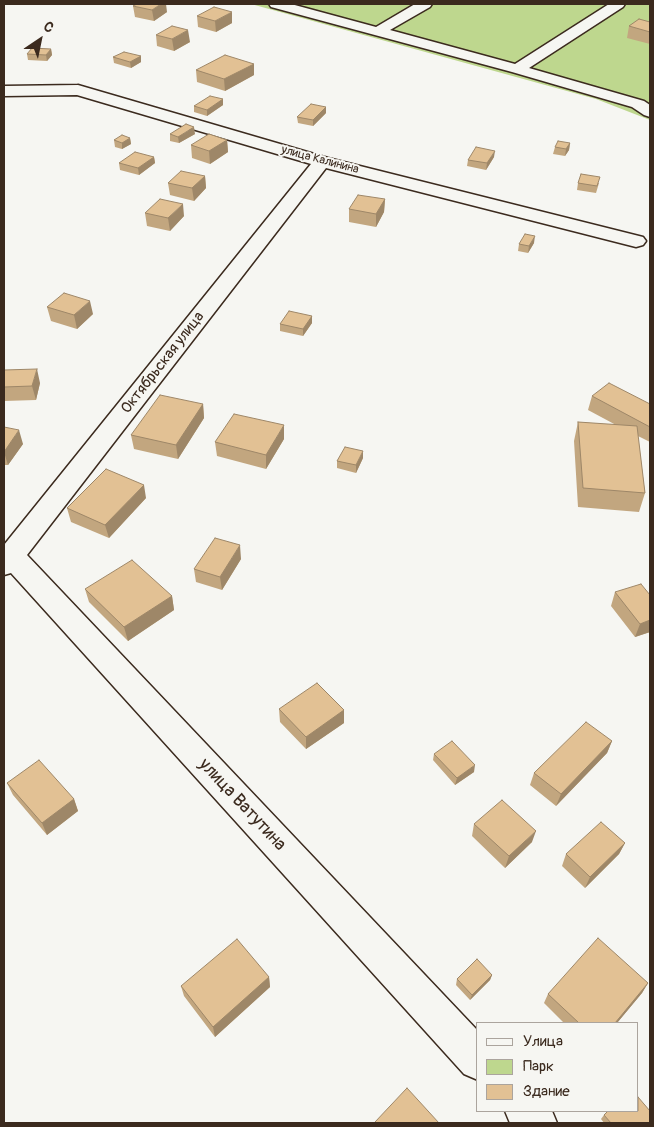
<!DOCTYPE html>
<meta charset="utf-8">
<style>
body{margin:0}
#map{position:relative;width:654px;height:1127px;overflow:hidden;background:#f6f6f2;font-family:Pangolin,sans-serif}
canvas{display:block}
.frame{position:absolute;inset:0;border:5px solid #3b2a1e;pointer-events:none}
.legend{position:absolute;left:476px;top:1022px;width:162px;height:90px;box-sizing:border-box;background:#f6f6f2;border:1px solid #aba49d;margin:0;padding:6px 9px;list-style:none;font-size:15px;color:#3b2a1e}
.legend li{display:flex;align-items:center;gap:10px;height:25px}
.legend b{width:25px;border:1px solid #aba49d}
.north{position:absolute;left:15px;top:15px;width:50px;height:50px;-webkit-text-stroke:4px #f6f6f2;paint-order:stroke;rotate:34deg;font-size:14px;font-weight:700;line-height:20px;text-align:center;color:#3b2a1e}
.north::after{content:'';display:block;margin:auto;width:18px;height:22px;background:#3b2a1e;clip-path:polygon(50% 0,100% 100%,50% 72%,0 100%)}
</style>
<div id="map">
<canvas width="654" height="1127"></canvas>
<div class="frame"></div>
<ul class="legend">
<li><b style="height:6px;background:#f6f6f2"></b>Улица</li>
<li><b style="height:14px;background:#bed78e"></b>Парк</li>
<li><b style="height:14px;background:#e2c194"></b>Здание</li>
</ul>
<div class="north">С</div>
</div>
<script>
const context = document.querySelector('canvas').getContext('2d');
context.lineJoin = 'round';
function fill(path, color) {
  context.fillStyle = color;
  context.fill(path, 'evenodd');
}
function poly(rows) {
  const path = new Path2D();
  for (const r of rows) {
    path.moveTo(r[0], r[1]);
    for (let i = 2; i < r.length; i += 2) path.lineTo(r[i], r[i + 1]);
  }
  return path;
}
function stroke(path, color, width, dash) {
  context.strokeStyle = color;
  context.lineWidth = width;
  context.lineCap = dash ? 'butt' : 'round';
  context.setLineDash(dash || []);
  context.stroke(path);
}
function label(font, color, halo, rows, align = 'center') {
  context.font = font + ' Pangolin,sans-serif';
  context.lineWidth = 4;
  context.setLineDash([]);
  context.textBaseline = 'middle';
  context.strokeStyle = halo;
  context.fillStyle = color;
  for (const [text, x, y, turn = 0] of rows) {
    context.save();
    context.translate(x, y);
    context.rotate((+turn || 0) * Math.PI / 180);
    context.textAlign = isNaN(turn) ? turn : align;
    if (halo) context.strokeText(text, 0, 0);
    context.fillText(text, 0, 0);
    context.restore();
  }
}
fill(poly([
 [251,4,650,4,650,120,596,99]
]), '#bed78e');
const minor = poly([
 [269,4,291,4,376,27,415,4,432,4,430,7,390,30,515,64,609,4,625,4,623,7,529,68,644,101,650,105,650,117,644,115,632,107,512,72,271,7,269,4],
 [78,85,328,158,643,237,646,241,643,245,636,247,326,168,27,555,478,1031,478,1080,464,1074,11,573,4,575,4,545,311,164,77,95,4,96,4,86,78,85],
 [505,1111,552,1111,557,1123,510,1123,505,1111]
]);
stroke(minor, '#3b2a1e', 3);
fill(minor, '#f6f6f2');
fill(poly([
 [133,6,167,12,154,21,135,17],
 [197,16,232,23,216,32,198,27],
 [650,22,650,44,627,38,629,26],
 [156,35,190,42,174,51,157,46],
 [51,49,52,55,47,61,28,60,27,54],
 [141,56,141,62,131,68,114,63,113,57],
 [254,64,254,75,225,91,197,82,196,70],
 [223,99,223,105,207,116,194,112,194,106],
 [326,113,313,126,298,123,297,117],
 [170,134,195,134,179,143,170,141],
 [130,138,131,144,122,149,115,147,114,140],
 [227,140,228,152,210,164,192,158,191,145],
 [570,143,569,150,565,156,553,154,555,147],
 [154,157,155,163,139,175,120,170,119,163],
 [494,157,486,170,467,166,468,160],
 [205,176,206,188,194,201,170,195,168,183],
 [578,183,599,183,596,193,577,190],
 [385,199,384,212,376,227,349,222,349,209],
 [145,213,184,216,170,231,147,226],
 [534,243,528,253,518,251,519,244],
 [47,307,93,314,77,329,51,321],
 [312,316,312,323,303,336,280,331,280,324],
 [4,370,40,383,36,400,4,401],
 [592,396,650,404,650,442,638,436,645,493,639,512,578,507,574,441,578,422,616,425,588,410],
 [203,404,204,418,178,459,134,449,131,435],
 [4,427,23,444,8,465,4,465],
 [284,439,266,469,217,456,215,442],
 [363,458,356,473,337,468,337,461],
 [146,498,109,538,71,522,67,508],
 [241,559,222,590,196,582,194,569],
 [85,589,172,596,174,610,128,641,89,602],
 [615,592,650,595,650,632,635,637,611,606],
 [279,709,344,710,344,723,306,749,280,722],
 [612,741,607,753,556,806,530,785,534,773],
 [434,754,474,772,455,785,433,760],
 [7,783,74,799,78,811,47,835,13,795],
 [474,824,532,842,505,868,472,836],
 [625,843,619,854,585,888,562,866,566,854],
 [492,975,490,980,470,1000,456,985,457,979],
 [269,977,270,987,215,1037,184,996,181,986],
 [648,983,642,993,617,1023,564,1023,544,1003,548,994],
 [604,1115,650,1123,604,1123,601,1119]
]), '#c2a67f');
fill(poly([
 [161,4,166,4,167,12,154,21,152,10],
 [232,12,232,23,216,32,215,21],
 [188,30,190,42,174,51,172,39],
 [51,49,52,55,47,61,46,55],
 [141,56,141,62,131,68,130,62],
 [254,64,254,75,225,91,224,79],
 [223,99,223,105,207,116,207,110],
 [326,107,326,113,313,126,313,120],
 [194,127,195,134,179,143,178,137],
 [130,138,131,144,122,149,122,143],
 [227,140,228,152,210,164,209,151],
 [570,143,569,150,565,156,566,149],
 [495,151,494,157,486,170,487,163],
 [154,157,155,163,139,175,138,168],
 [205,176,206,188,194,201,192,188],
 [385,199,384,212,376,227,376,214],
 [183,204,184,216,170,231,168,218],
 [535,236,534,243,528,253,529,246],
 [90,301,93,314,77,329,74,315],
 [312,316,312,323,303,336,303,329],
 [37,369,40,383,36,400,32,386],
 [203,404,204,418,178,459,176,445],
 [284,425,284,439,266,469,266,455],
 [19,430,23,444,8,465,4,452],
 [363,451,363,458,356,473,356,465],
 [144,485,146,498,109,538,105,525],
 [240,545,241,559,222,590,220,577],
 [172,596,174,610,128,641,124,627],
 [650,620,650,632,635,637,640,624],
 [344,710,344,723,306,749,306,737],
 [612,741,607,753,556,806,561,794],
 [475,765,474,772,455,785,457,778],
 [74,799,78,811,47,835,42,823],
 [536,831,532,842,505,868,509,856],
 [625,843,619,854,585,888,590,877],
 [492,975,490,980,470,1000,472,995],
 [269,977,270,987,215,1037,213,1027],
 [648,983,642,993,617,1023,615,1023]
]), '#9e8768');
const building = poly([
 [137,4,161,4,152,10,133,6,137,4],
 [214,7,232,12,215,21,197,16,214,7],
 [639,19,650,22,650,32,629,26,639,19],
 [172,26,188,30,172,39,156,35,172,26],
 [32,48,51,49,46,55,27,54,32,48],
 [124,52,141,56,130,62,113,57,124,52],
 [225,55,254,64,224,79,196,70,225,55],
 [210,96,223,99,207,110,194,106,210,96],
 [311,104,326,107,313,120,297,117,311,104],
 [186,124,194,127,178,137,170,134,186,124],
 [209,134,227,140,209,151,191,145,209,134],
 [122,135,130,138,122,143,114,140,122,135],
 [558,141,570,143,566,149,555,147,558,141],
 [476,147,495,151,487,163,468,160,476,147],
 [135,152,154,157,138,168,119,163,135,152],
 [181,171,205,176,192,188,168,183,181,171],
 [581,174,600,177,597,186,578,183,581,174],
 [358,195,385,199,376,214,349,209,358,195],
 [160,199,183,204,168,218,145,213,160,199],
 [525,234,535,236,529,246,519,244,525,234],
 [64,293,90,301,74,315,47,307,64,293],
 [289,311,312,316,303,329,280,324,289,311],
 [37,369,32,386,4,387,4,370,37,369],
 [609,383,650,404,650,427,592,396,609,383],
 [160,395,203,404,176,445,131,435,160,395],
 [234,414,284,425,266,455,215,442,234,414],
 [578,422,637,426,645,493,583,488,578,422],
 [4,427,19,430,4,452,4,427],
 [345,447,363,451,356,465,337,461,345,447],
 [106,469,144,485,105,525,67,508,106,469],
 [215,538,240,545,220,577,194,569,215,538],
 [132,560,172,596,124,627,85,589,132,560],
 [641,584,650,595,650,620,640,624,615,592,641,584],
 [317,683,344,710,306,737,279,709,317,683],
 [586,722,612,741,561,794,534,773,586,722],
 [452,741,475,765,457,778,434,754,452,741],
 [39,760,74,799,42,823,7,783,39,760],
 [502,800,536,831,509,856,474,824,502,800],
 [601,822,625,843,590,877,566,854,601,822],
 [598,938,648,983,615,1023,579,1023,548,994,598,938],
 [237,939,269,977,213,1027,181,986,237,939],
 [477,959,492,975,472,995,457,979,477,959],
 [407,1088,439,1123,376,1123,375,1122,407,1088],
 [638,1097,650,1111,650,1123,611,1123,604,1115,608,1111,638,1111,638,1097]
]);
fill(building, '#e2c194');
stroke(building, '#9e8768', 1);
label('12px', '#3b2a1e', '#f6f6f2', [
 ["улица Калинина",320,160,15]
]);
label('15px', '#3b2a1e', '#f6f6f2', [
 ["Октябрьская улица",163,363,-52]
]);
label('18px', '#3b2a1e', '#f6f6f2', [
 ["улица Ватутина",242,805,47]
]);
</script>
